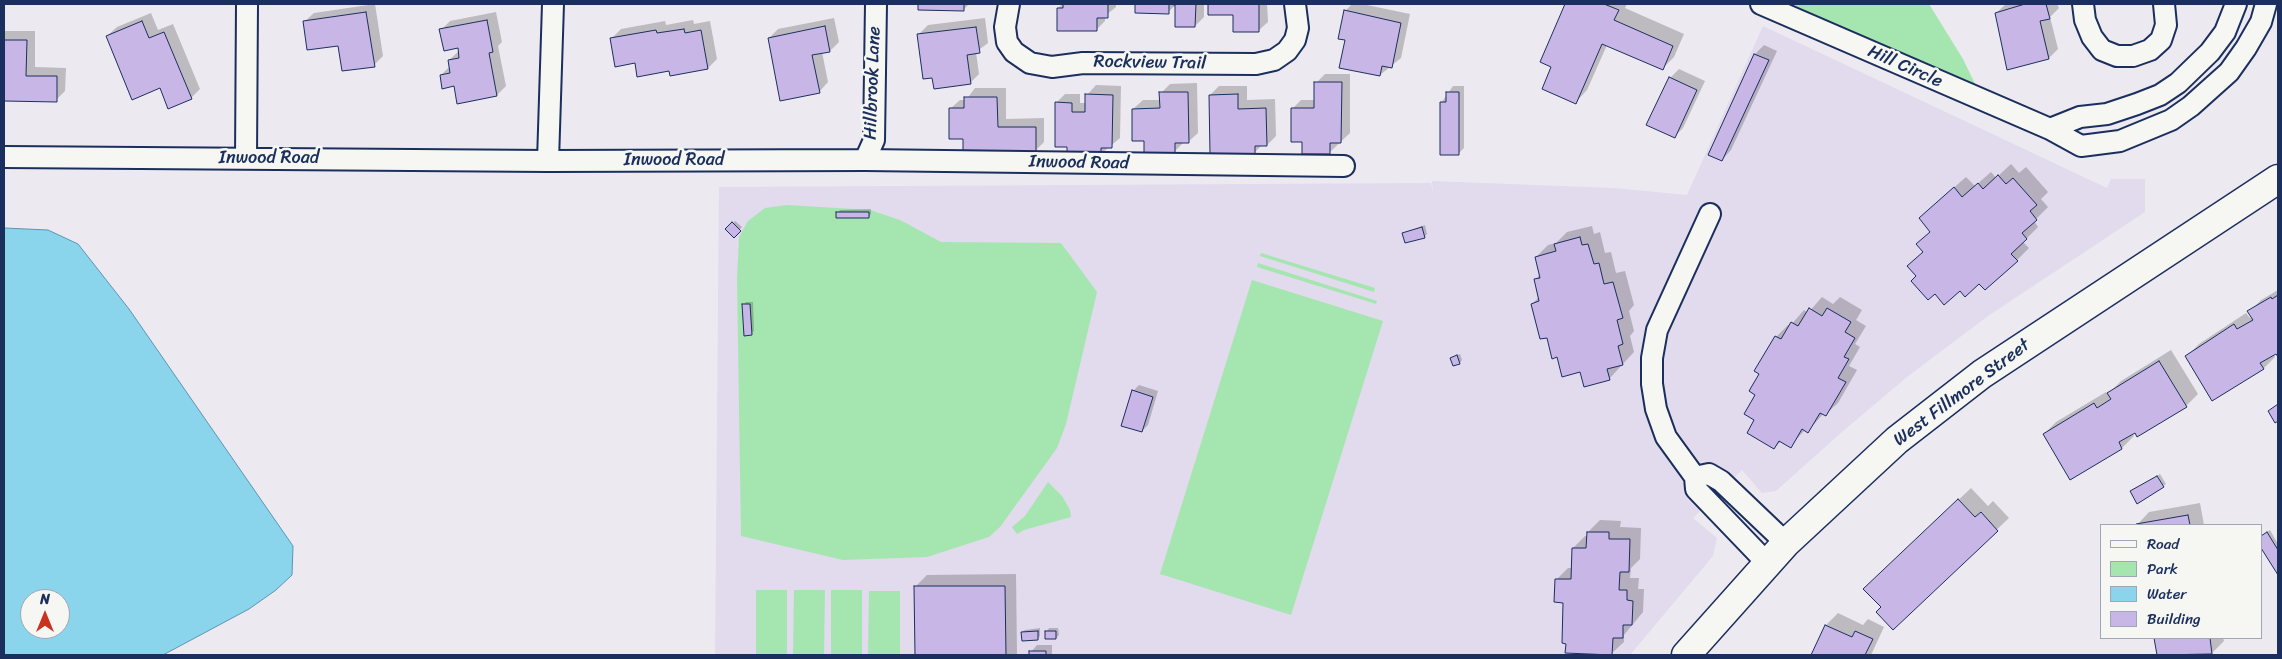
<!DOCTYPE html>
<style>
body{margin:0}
#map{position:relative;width:2282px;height:659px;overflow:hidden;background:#ede9f0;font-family:Sriracha,sans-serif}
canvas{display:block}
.frame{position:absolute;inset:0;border:5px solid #1b2f5e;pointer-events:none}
.legend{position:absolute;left:2100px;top:524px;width:162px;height:115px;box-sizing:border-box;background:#f6f6f2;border:1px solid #9ea6b7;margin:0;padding:6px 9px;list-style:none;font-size:15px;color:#1b2f5e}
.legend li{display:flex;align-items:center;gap:10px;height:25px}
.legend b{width:25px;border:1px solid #9ea6b7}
.north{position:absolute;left:20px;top:589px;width:50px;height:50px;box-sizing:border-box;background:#f6f6f2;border:1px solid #9ea6b7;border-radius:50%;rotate:0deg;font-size:14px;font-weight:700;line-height:20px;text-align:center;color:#1b2f5e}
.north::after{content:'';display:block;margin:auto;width:18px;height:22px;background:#c8321e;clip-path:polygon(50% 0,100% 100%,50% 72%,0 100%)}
</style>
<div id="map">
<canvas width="2282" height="659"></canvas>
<div class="frame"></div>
<ul class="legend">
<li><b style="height:6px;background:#f6f6f2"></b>Road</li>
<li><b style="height:14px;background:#a5e6b0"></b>Park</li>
<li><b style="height:14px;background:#8ad5eb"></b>Water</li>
<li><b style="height:14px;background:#c8b6e6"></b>Building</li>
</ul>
<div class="north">N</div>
</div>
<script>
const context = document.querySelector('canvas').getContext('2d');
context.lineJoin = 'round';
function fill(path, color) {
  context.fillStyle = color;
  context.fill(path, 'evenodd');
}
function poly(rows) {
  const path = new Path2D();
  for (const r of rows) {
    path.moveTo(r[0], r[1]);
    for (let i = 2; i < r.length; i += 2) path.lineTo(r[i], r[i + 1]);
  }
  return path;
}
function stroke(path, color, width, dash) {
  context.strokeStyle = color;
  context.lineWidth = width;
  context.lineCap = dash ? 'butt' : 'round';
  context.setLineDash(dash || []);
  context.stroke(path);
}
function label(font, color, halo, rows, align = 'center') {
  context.font = font + ' Sriracha,sans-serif';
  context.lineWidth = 5;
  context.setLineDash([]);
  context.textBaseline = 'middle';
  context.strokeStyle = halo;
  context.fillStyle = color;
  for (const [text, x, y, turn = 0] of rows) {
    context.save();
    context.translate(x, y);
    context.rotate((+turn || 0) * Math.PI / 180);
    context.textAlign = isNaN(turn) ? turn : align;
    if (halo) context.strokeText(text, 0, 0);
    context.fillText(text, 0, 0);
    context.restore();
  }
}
fill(poly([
 [1763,26,2107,188,2111,179,2145,179,2145,212,1988,316,1907,377,1842,432,1776,491,1762,493,1742,470,1693,518,1717,538,1713,556,1630,655,715,655,719,187,1431,183,1433,192,1432,181,1614,188,1687,195]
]), '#e2daed');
fill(poly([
 [1792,4,1929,4,1963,59,1979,92],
 [787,205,870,210,900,220,941,242,1061,243,1097,292,1066,424,1057,448,1000,527,989,537,927,557,843,560,741,536,737,279,739,237,748,221,765,208],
 [1261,253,1375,288,1374,292,1260,256],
 [1258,263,1377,301,1376,304,1257,267],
 [1252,280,1383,321,1291,615,1160,574],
 [1048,482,1062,496,1070,510,1071,517,1024,530,1017,534,1012,527,1025,516],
 [756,590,787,590,787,655,756,655],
 [794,590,825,590,824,655,793,655],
 [831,590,862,590,862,655,831,655],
 [869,591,900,591,900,655,868,655]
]), '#a5e6b0');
const water = poly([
 [4,228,48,230,78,244,129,309,293,546,292,575,276,590,249,609,163,655,4,655,4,228],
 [30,599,60,599,60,629,30,629,30,599]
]);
fill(water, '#8ad5eb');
stroke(water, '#5e93b3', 1);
fill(poly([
 [375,4,383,56,374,65,304,22,314,13],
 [919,4,969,4,963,10,919,9],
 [1063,4,1116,4,1116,7,1105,16,1105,21,1096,30,1058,8],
 [1136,4,1204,4,1204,17,1195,26,1177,26,1177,4,1168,12,1136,12],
 [1209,4,1267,4,1268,22,1258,31,1234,13,1209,14],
 [1352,4,1362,4,1410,14,1401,58,1380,75,1346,39,1345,11],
 [1566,4,1627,4,1625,8,1684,34,1674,57,1662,69,1607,45,1587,90,1576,102,1553,67,1541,62],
 [2006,4,2057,4,2059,8,2050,17,2058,49,2049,58,2008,68,1996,13],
 [496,12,502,42,498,46,506,86,497,95,455,85,441,75,450,66,449,60,459,51,459,46,441,30,450,21],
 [151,13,158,30,173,24,200,89,191,98,160,87,107,36,117,27],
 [834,18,839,42,830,51,822,52,828,82,819,92,769,38,778,29],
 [985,18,988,43,976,52,979,74,970,83,933,76,918,35,928,25],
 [693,20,694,24,710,21,717,59,708,68,670,70,636,62,612,38,621,29,665,21,666,25],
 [4,31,35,31,35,67,66,68,65,91,56,100,4,100],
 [1764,45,1777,51,1731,150,1722,160,1710,154,1755,54],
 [1679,69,1705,81,1683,128,1674,137,1670,78],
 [1325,74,1350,74,1350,133,1329,153,1303,141,1292,109,1301,100,1316,100,1316,83],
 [1197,83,1198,133,1188,142,1184,142,1174,152,1145,140,1133,109,1143,100,1161,100,1161,93,1170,84],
 [1096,85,1121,86,1120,138,1101,154,1068,146,1056,103,1065,94,1080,94,1080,103,1086,103,1087,95],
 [1219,86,1247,86,1247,100,1275,99,1276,136,1267,145,1262,145,1254,153,1210,95],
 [1453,86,1464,86,1464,148,1458,154,1441,103],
 [975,88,1006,88,1006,119,1044,118,1044,142,1035,151,964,138,950,109,960,100,966,100],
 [2011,164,2019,173,2026,167,2048,192,2041,199,2048,207,2034,221,2038,227,2023,242,2029,248,2017,260,1980,282,1960,289,1918,276,1924,251,1918,244,1931,231,1932,207,1966,177,1975,186,1991,172,1996,178],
 [871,209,871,214,869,217,837,213,840,210],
 [735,221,742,227,734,236,727,229],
 [1425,225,1427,234,1424,237,1404,233],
 [1592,226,1594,234,1600,232,1605,253,1611,252,1616,273,1625,271,1634,305,1629,311,1634,331,1630,336,1634,352,1609,379,1581,370,1558,356,1532,304,1539,297,1535,280,1540,274,1536,257,1548,245,1556,243,1567,232],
 [2278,290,2278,355,2276,352,2273,353,2275,357,2264,368,2213,399,2187,356,2199,344,2246,313,2250,318,2252,317,2249,312,2261,300],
 [1822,297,1833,304,1840,297,1862,310,1856,320,1866,326,1855,344,1860,347,1849,366,1857,370,1838,403,1826,414,1824,413,1808,431,1805,430,1790,446,1781,441,1774,448,1756,420,1757,395,1761,374,1776,337,1788,325,1790,326,1804,310,1808,313],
 [746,302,753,302,754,331,751,334,743,305],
 [2171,350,2198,394,2186,406,2132,433,2134,436,2122,448,2071,478,2044,434,2056,422,2106,392,2108,394,2121,381],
 [1460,354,1462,360,1460,363,1452,358],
 [1139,385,1158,391,1148,425,1142,431,1133,391],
 [2160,474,2166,484,2163,486,2134,489],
 [1971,488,1988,506,1993,501,2009,518,1893,628,1882,607,1877,577],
 [2200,503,2204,525,2137,525,2149,512],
 [1600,520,1621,521,1620,527,1641,528,1640,559,1631,568,1630,578,1639,578,1638,589,1644,589,1643,612,1624,635,1624,642,1612,653,1565,601,1556,580,1568,568,1573,568,1573,548,1585,536,1588,536,1588,532],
 [2270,530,2278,544,2278,573,2261,546,2261,536],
 [1016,574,1017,655,916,655,915,587,927,575],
 [1838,613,1863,625,1868,619,1884,627,1871,655,1812,655,1826,625],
 [1040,628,1040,636,1038,639,1022,632,1025,630],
 [1049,628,1058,628,1059,635,1056,638,1047,631],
 [2155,638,2223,638,2224,641,2212,653,2197,655,2158,655],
 [1037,645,1052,645,1052,655,1031,655,1031,652]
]), '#0003');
const building = poly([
 [918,4,964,4,964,11,918,10,918,4],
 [1063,4,1108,4,1108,18,1097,18,1097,31,1057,31,1057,8,1063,8,1063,4],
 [1135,4,1196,4,1195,27,1175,27,1175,5,1169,4,1169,14,1135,13,1135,4],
 [1208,4,1259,4,1259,32,1233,32,1233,15,1208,15,1208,4],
 [1565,4,1604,4,1619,10,1614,20,1673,46,1663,70,1602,44,1576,104,1542,89,1551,67,1540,62,1565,4],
 [2025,4,2046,4,2050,19,2040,21,2049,59,2007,70,1995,13,2025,4],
 [1344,10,1401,23,1392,68,1382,66,1380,76,1339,68,1345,40,1338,39,1344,10],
 [366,12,375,67,342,71,338,46,307,50,303,21,366,12],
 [487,20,493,52,489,53,497,96,457,104,454,86,442,89,440,75,450,73,448,60,459,58,458,48,444,51,439,29,487,20],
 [142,21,149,38,164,32,192,99,168,109,160,88,132,100,106,36,142,21],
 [825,26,830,52,812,55,820,93,780,101,768,38,825,26],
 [976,27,980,53,967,55,971,84,934,89,932,78,923,79,917,34,976,27],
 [684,29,685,33,701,30,708,69,670,76,669,71,637,77,635,63,615,67,610,38,656,30,657,33,684,29],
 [4,40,27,40,26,76,57,76,57,102,4,101,4,40],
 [1754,54,1769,60,1722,161,1708,155,1754,54],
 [1669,77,1697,90,1675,138,1646,125,1669,77],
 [1314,82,1342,82,1341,143,1330,143,1330,154,1302,154,1302,142,1291,142,1291,108,1314,108,1314,82],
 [1159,92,1188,92,1189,143,1175,143,1175,154,1144,154,1144,141,1132,141,1132,109,1160,108,1159,92],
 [1446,92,1459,92,1459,155,1440,155,1440,102,1446,102,1446,92],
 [1085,94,1113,95,1112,148,1101,148,1101,155,1067,155,1067,147,1055,147,1055,102,1072,103,1072,112,1085,112,1085,94],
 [1238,94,1238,109,1266,108,1267,146,1255,146,1255,154,1210,155,1209,95,1238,94],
 [964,97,997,97,998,127,1036,127,1036,153,963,153,963,139,949,139,949,108,964,108,964,97],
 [1998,175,2006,184,2013,178,2037,205,2030,211,2037,220,2022,233,2027,239,2011,254,2018,261,1985,290,1979,284,1965,297,1960,291,1944,305,1935,294,1928,300,1911,281,1916,276,1907,266,1923,252,1916,244,1930,232,1919,218,1954,187,1962,197,1978,183,1983,189,1998,175],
 [836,212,869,212,869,218,836,218,836,212],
 [732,222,741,231,734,238,725,229,732,222],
 [1422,227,1425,238,1405,243,1402,233,1422,227],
 [1580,237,1582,245,1588,244,1594,264,1599,263,1604,284,1613,282,1623,318,1617,320,1623,344,1618,346,1623,365,1607,369,1610,380,1584,387,1580,372,1562,377,1557,357,1552,359,1547,338,1540,339,1531,304,1539,301,1534,279,1540,278,1535,257,1556,251,1554,244,1580,237],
 [2278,295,2278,357,2276,354,2260,363,2264,369,2212,401,2185,356,2234,324,2237,329,2253,320,2247,311,2271,297,2272,299,2278,295],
 [742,304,750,304,752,335,744,336,742,304],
 [1809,308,1822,316,1827,308,1851,322,1845,332,1855,338,1844,357,1849,359,1838,378,1846,382,1826,416,1820,413,1808,433,1802,429,1791,448,1779,441,1774,449,1747,433,1754,420,1744,414,1755,395,1749,391,1759,374,1754,371,1775,336,1781,339,1791,322,1798,326,1809,308],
 [1457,355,1460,364,1453,366,1450,358,1457,355],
 [2159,361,2187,407,2137,437,2135,433,2119,442,2122,449,2070,480,2043,434,2094,403,2097,408,2111,399,2107,393,2159,361],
 [1132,390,1153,397,1142,432,1121,426,1132,390],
 [2278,404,2278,421,2275,423,2268,411,2278,404],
 [2157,476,2164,487,2137,504,2130,491,2157,476],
 [1958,499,1975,517,1981,512,1998,531,1893,630,1876,612,1881,607,1863,589,1958,499],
 [2188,515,2190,525,2136,525,2136,524,2188,515],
 [1587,532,1609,532,1609,539,1630,539,1629,572,1620,572,1619,590,1627,590,1627,600,1633,601,1632,625,1623,625,1623,638,1613,638,1612,655,1565,653,1566,644,1562,643,1563,603,1554,602,1555,579,1571,579,1572,548,1586,548,1587,532],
 [2267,532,2278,550,2278,575,2261,548,2261,536,2267,532],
 [914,586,1005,586,1006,655,915,655,914,586],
 [1825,625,1852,637,1855,631,1873,639,1865,655,1811,655,1825,625],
 [1038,631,1038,640,1022,641,1021,632,1038,631],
 [1045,631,1056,631,1056,639,1045,639,1045,631],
 [2154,638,2210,638,2212,654,2157,655,2154,638],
 [1029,651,1046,651,1046,655,1029,655,1029,651]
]);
fill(building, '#c8b6e6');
stroke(building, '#1b2f5e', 1);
const street = poly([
 [1009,4,1005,27,1007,42,1014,52,1030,63,1052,67,1083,63,1256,64,1274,60,1287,51,1295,40,1298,28,1295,4],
 [1761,4,2050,129,2081,146,2120,141,2171,120,2191,106,2229,72,2246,48,2261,22,2266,4],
 [2083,4,2085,20,2092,37,2102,50,2117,56,2133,56,2150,50,2161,40,2166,25,2164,4],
 [2050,129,2080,117,2107,114,2137,104,2160,95,2178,83,2210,52,2225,32,2236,4],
 [4,157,548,161,865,160,1344,166],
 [246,158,247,4],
 [865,160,874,140,876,4],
 [548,161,553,4],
 [1710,214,1657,330,1652,358,1652,384,1656,409,1666,437,1695,477,1696,489,1767,563],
 [1695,477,1709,474,1721,481,1786,543]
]);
const primary = poly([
 [1686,655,1786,543,1897,440,1982,374,2278,179]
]);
stroke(street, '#1b2f5e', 24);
stroke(primary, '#1b2f5e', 31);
stroke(street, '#f6f6f2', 20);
stroke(primary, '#f6f6f2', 28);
label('18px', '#1b2f5e', '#f6f6f2', [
 ["Rockview Trail",1150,63,1],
 ["Hill Circle",1905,67,24],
 ["Hillbrook Lane",873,83,-88],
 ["Inwood Road",269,158],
 ["Inwood Road",674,160],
 ["Inwood Road",1079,163,1],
 ["West Fillmore Street",1962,393,-37]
]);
</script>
